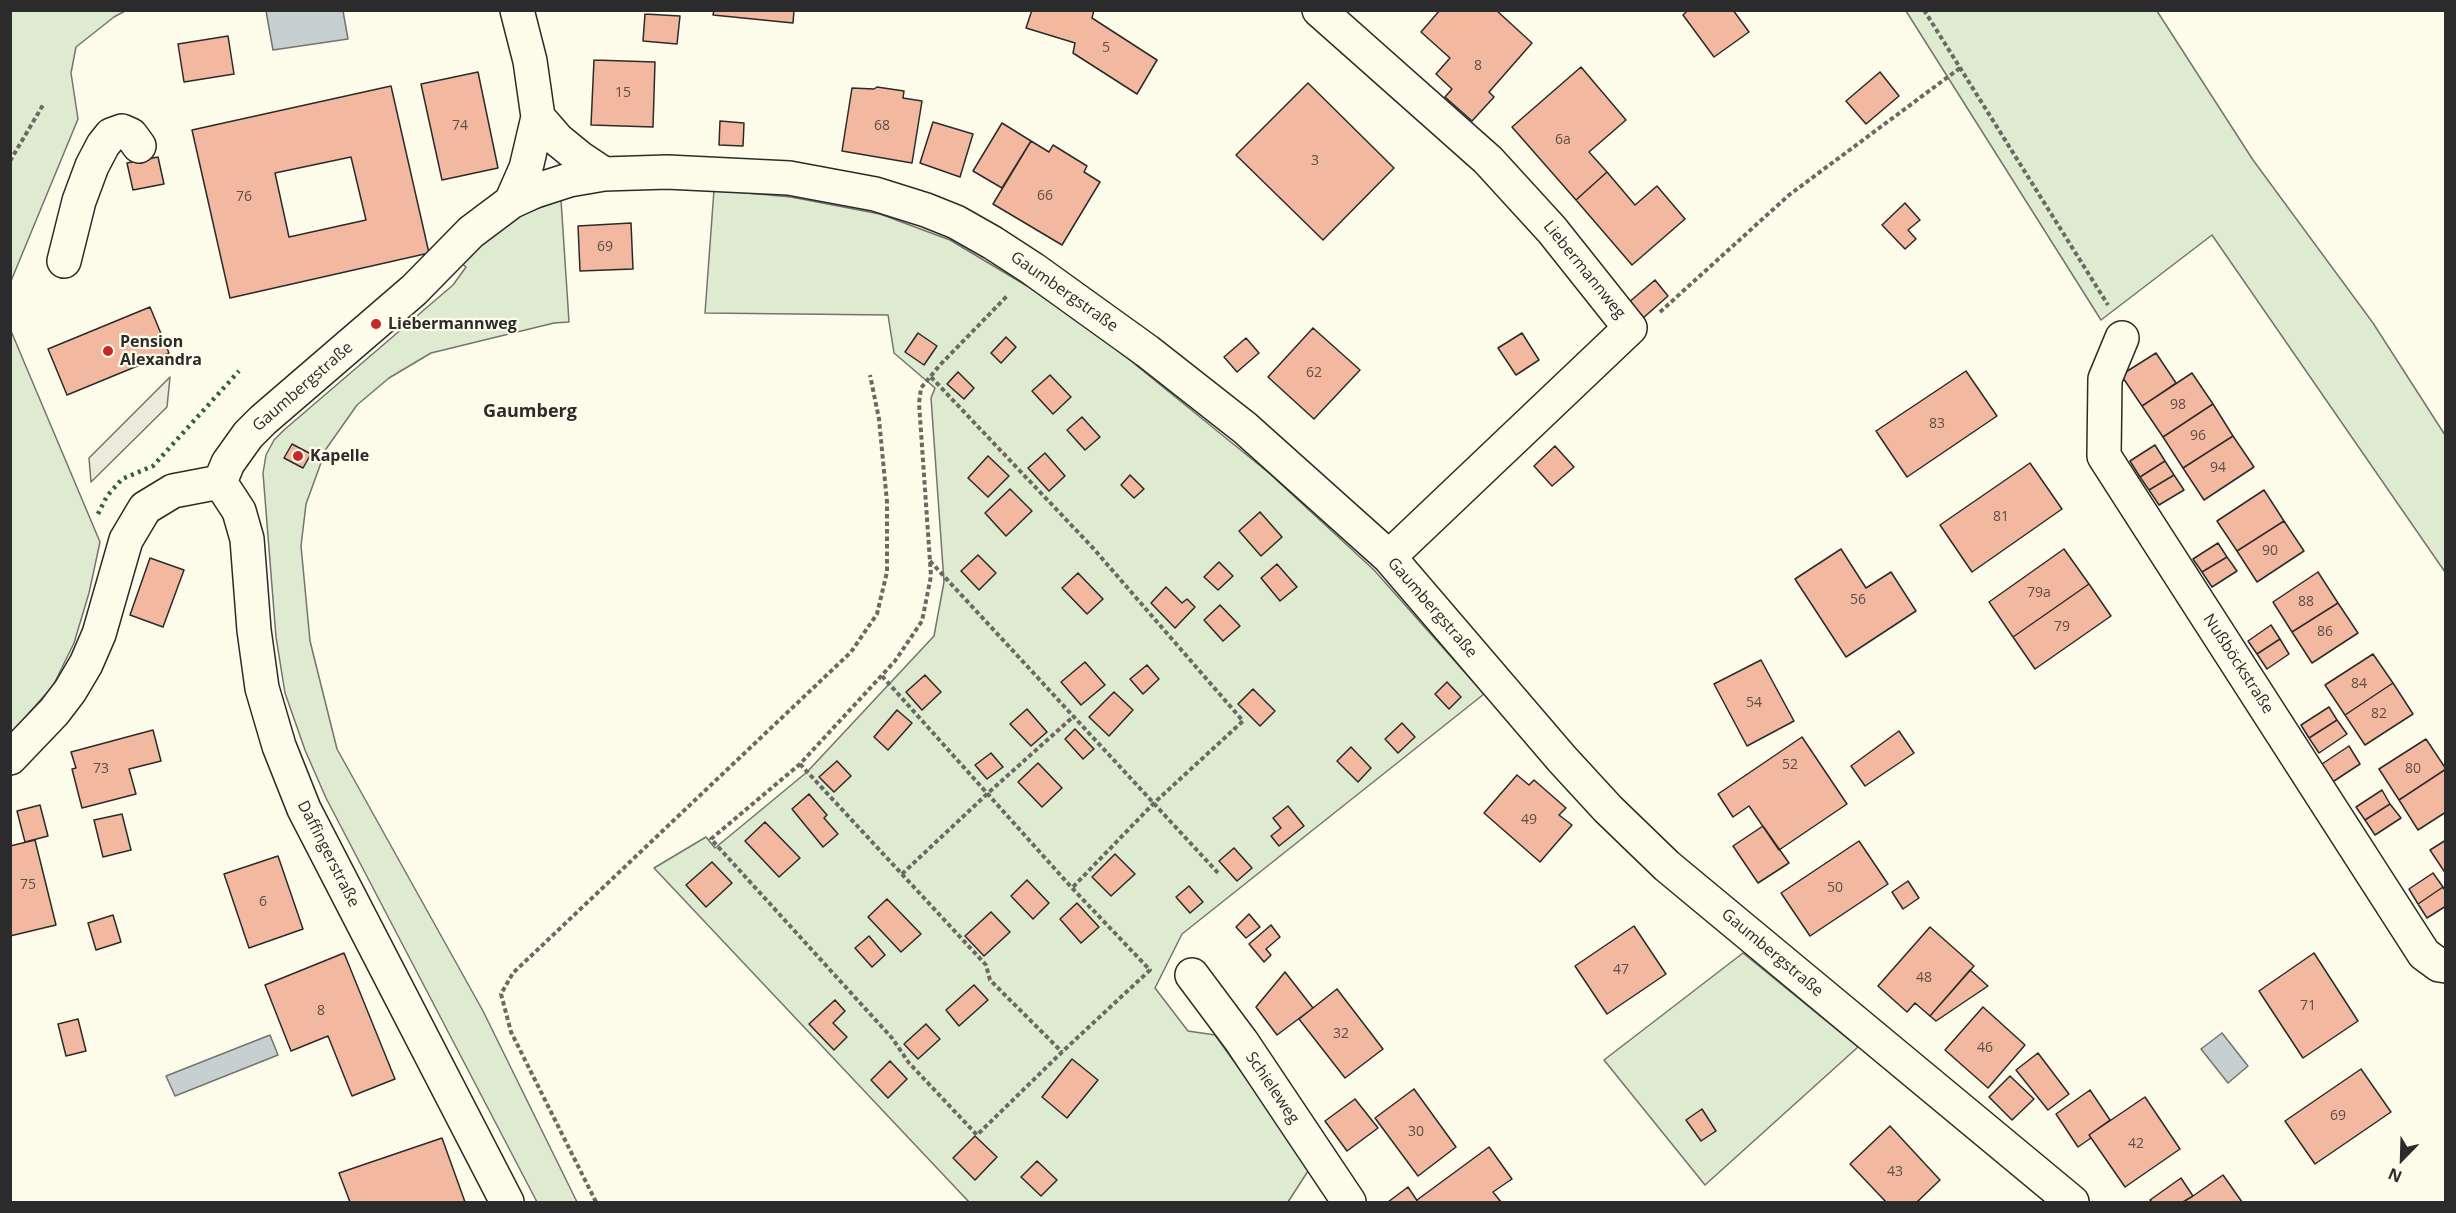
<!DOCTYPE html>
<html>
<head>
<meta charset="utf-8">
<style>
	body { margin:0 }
	#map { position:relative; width:2456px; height:1213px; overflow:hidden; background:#fdfbea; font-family:"Open Sans",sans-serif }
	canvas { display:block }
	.frame { position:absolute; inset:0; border:12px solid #2b2b2b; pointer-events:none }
	.north { position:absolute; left:2372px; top:1129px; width:60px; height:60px; -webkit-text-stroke:4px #fdfbea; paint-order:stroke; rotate:203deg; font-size:16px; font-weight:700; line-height:24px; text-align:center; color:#2b2b2b }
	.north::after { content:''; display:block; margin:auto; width:21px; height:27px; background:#2b2b2b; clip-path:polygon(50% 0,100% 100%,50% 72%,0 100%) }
</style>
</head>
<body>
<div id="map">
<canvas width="2456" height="1213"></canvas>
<div class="frame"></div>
<div class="north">N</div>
</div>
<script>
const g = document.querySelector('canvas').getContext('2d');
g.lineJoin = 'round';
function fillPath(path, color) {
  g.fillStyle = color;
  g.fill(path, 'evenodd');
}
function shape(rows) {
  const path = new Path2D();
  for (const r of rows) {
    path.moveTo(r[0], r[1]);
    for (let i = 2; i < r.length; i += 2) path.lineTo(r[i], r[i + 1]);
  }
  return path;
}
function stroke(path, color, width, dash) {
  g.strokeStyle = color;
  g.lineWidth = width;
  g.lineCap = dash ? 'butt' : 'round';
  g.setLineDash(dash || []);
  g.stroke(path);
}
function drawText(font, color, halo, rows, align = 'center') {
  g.font = font + ' "Open Sans",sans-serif';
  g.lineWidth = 4.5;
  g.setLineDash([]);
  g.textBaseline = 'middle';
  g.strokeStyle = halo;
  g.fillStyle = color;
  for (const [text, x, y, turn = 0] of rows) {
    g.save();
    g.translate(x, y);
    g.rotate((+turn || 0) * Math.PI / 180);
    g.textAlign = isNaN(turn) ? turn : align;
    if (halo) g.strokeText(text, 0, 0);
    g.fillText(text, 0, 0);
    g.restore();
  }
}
const green = shape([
	[11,10,125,11,114,17,76,47,71,73,78,119,11,281,11,10],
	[1906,11,2157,11,2253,160,2373,323,2445,435,2445,572,2212,235,2101,320,1906,11],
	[714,190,791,197,880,214,950,240,1027,286,1110,344,1269,473,1374,570,1484,694,1182,934,1155,988,1188,1031,1215,1035,1310,1168,1288,1202,969,1202,654,868,706,837,715,848,807,772,934,636,944,582,931,398,935,388,894,353,888,315,705,313,714,190],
	[561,200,569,322,554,323,431,353,389,378,357,405,326,449,306,504,301,546,310,641,337,749,483,1011,577,1202,537,1202,326,798,305,750,285,693,276,637,263,473,266,455,274,440,284,430,453,285,466,267,460,262,514,217,561,200],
	[10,317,11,331,100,542,89,593,74,643,53,686,10,734,10,317],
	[1743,953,1858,1047,1705,1185,1604,1060,1743,953]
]);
fillPath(green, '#deebd1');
stroke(green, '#74746e', 1.5);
const parking = shape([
	[170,377,167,407,91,482,89,458,170,377]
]);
fillPath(parking, '#eceadb');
stroke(parking, '#74746e', 1.5);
const water = shape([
	[266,11,343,11,348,39,273,50,266,11],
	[2222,1033,2248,1066,2228,1083,2201,1049,2222,1033],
	[270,1035,278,1055,175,1096,166,1076,270,1035]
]);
fillPath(water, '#c7d0d0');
stroke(water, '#74746e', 1.5);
const building = shape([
	[714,10,794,10,793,23,713,15,714,10],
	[1032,10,1094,10,1092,18,1157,60,1137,94,1073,53,1075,43,1026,28,1032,10],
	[1440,10,1496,10,1532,43,1489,92,1494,97,1472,121,1445,97,1452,89,1436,74,1450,58,1421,32,1440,10],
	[1688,10,1733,10,1749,32,1714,57,1683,15,1688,10],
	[645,14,680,16,677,44,643,41,645,14],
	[228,36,234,74,184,82,178,44,228,36],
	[594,60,655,62,653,127,591,125,594,60],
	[1581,67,1626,120,1589,152,1607,172,1576,200,1512,127,1581,67],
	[478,72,498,168,442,180,421,84,478,72],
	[1880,72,1899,96,1866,124,1846,101,1880,72],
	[1308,83,1394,168,1323,240,1236,155,1308,83],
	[391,86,429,253,230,298,192,130,391,86],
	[351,157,366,220,289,237,275,173,351,157],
	[877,87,904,91,903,98,922,101,912,163,842,151,852,88,874,89,877,87],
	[720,121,744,123,743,146,719,145,720,121],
	[933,122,973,134,960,177,920,163,933,122],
	[1002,123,1031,141,1002,188,973,171,1002,123],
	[1031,141,1049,152,1053,145,1087,166,1084,172,1100,182,1062,245,993,204,1031,141],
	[158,157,164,184,133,190,127,163,158,157],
	[1607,172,1635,205,1657,186,1685,219,1632,265,1576,200,1607,172],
	[1905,203,1920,220,1908,230,1916,239,1905,249,1882,225,1905,203],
	[631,223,633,269,580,271,578,226,631,223],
	[1655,280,1668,296,1642,319,1628,303,1655,280],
	[150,307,169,353,67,395,48,349,150,307],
	[1313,328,1360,370,1314,419,1268,377,1313,328],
	[918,333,937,346,924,365,905,352,918,333],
	[1522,333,1539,360,1516,375,1498,348,1522,333],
	[1006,337,1016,347,1001,363,991,353,1006,337],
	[1246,338,1259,353,1237,372,1224,357,1246,338],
	[2156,353,2176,383,2142,406,2121,375,2156,353],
	[1966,371,1997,416,1907,477,1876,431,1966,371],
	[958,372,974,388,964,399,947,384,958,372],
	[2192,373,2213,404,2163,437,2142,406,2192,373],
	[1050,375,1071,397,1053,414,1032,391,1050,375],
	[2213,404,2233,436,2183,468,2163,437,2213,404],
	[1082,417,1100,437,1085,450,1067,430,1082,417],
	[2233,436,2254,467,2204,500,2183,468,2233,436],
	[292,444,311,454,303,468,284,458,292,444],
	[2155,445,2165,461,2140,477,2130,461,2155,445],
	[1555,446,1574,467,1552,486,1534,466,1555,446],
	[1045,453,1065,476,1049,491,1028,468,1045,453],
	[988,456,1009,476,988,497,968,478,988,456],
	[2165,461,2174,475,2149,490,2140,477,2165,461],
	[2030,463,2062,509,1972,572,1940,525,2030,463],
	[1130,475,1144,489,1134,498,1121,485,1130,475],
	[2174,475,2184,490,2159,505,2149,490,2174,475],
	[1010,489,1032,511,1006,536,985,513,1010,489],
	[2264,490,2284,521,2237,551,2217,521,2264,490],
	[1260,512,1282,537,1261,556,1239,531,1260,512],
	[2284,521,2304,551,2257,582,2237,551,2284,521],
	[2218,543,2227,557,2202,572,2193,559,2218,543],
	[1841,549,1866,588,1891,572,1916,611,1846,657,1795,579,1841,549],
	[2064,549,2089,584,2013,637,1989,602,2064,549],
	[978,555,996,573,979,590,961,571,978,555],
	[2227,557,2237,571,2212,587,2202,572,2227,557],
	[150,558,184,570,163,627,130,615,150,558],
	[1219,562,1233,576,1218,590,1204,577,1219,562],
	[1277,564,1297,587,1280,601,1261,578,1277,564],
	[2318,572,2338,603,2292,632,2273,602,2318,572],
	[1078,573,1103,599,1087,614,1062,588,1078,573],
	[2089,584,2111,616,2035,669,2013,637,2089,584],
	[1166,587,1182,603,1187,599,1195,607,1175,628,1151,603,1166,587],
	[2338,603,2358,633,2312,663,2292,632,2338,603],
	[1220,605,1240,626,1223,641,1204,620,1220,605],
	[2271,625,2280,639,2257,654,2248,641,2271,625],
	[2280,639,2289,654,2267,669,2257,654,2280,639],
	[2373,654,2393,683,2345,715,2325,685,2373,654],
	[1761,660,1794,721,1747,746,1714,684,1761,660],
	[1085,662,1105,685,1081,705,1061,682,1085,662],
	[1147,665,1159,679,1143,694,1130,679,1147,665],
	[925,675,941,692,922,710,906,692,925,675],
	[1447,682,1461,697,1449,709,1435,694,1447,682],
	[2393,683,2413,714,2365,745,2345,715,2393,683],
	[1253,689,1275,711,1260,726,1238,704,1253,689],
	[1114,692,1133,710,1109,736,1089,717,1114,692],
	[2329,707,2337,720,2309,738,2301,725,2329,707],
	[1027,709,1047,732,1031,746,1010,724,1027,709],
	[897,710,912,723,888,750,874,737,897,710],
	[2337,720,2347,734,2319,753,2309,738,2337,720],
	[1402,723,1415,737,1398,753,1385,739,1402,723],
	[1075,729,1094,749,1083,759,1065,739,1075,729],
	[153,730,161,761,129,769,136,794,82,808,72,769,76,768,71,752,153,730],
	[1899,731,1914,753,1865,786,1851,766,1899,731],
	[1802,737,1847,804,1779,850,1749,806,1733,817,1718,794,1802,737],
	[2426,739,2446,769,2399,800,2379,769,2426,739],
	[2349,746,2360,764,2331,783,2319,766,2349,746],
	[1351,747,1371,768,1358,782,1337,761,1351,747],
	[991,753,1003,767,987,779,975,765,991,753],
	[837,761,851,776,834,792,819,777,837,761],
	[1038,763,1062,788,1042,807,1018,782,1038,763],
	[2446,769,2446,812,2418,830,2399,800,2446,769],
	[1517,775,1529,785,1534,780,1566,808,1559,815,1572,825,1540,862,1484,813,1517,775],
	[2382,790,2390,804,2365,820,2356,807,2382,790],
	[809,794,827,815,824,818,838,834,823,847,792,809,809,794],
	[2390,804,2401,818,2375,835,2365,820,2390,804],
	[40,805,48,836,25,842,17,811,40,805],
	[1288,806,1304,826,1279,846,1271,836,1281,828,1273,818,1288,806],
	[122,814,131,850,103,857,94,820,122,814],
	[765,822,800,858,779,877,745,841,765,822],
	[1763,826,1789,863,1758,883,1733,846,1763,826],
	[35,840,56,925,10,936,10,846,35,840],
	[2446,840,2446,874,2430,850,2446,840],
	[1859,841,1888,884,1810,936,1781,893,1859,841],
	[1234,848,1252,868,1237,881,1219,861,1234,848],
	[1115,854,1135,874,1111,896,1092,877,1115,854],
	[278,856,303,929,249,948,224,874,278,856],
	[712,862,732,883,706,907,686,885,712,862],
	[2433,873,2443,887,2418,904,2409,889,2433,873],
	[1027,880,1049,903,1033,919,1011,896,1027,880],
	[1908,881,1919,898,1903,909,1892,892,1908,881],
	[1189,886,1203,902,1190,913,1176,897,1189,886],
	[2443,887,2446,892,2446,906,2427,918,2418,904,2443,887],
	[887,899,921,934,901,952,868,917,887,899],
	[1077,903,1099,927,1081,943,1060,919,1077,903],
	[991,912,1010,932,984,956,965,936,991,912],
	[1249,914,1260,927,1246,938,1236,927,1249,914],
	[113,915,121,942,96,950,88,923,113,915],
	[1271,925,1280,937,1266,949,1271,955,1264,962,1249,944,1271,925],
	[1634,926,1666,974,1607,1014,1575,966,1634,926],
	[1930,927,1974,966,1930,1016,1915,1003,1907,1012,1878,986,1930,927],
	[869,936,885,955,872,967,855,948,869,936],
	[344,953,395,1079,352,1096,328,1036,291,1051,265,985,344,953],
	[2314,953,2358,1021,2303,1058,2259,991,2314,953],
	[1970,970,1988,986,1936,1021,1930,1016,1970,970],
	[1285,972,1313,1008,1277,1035,1256,1007,1285,972],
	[974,985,988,1000,959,1026,946,1010,974,985],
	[1337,989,1383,1049,1345,1078,1299,1019,1337,989],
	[835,1000,845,1011,833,1023,847,1037,834,1050,809,1024,835,1000],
	[1983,1007,2025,1045,1988,1088,1945,1050,1983,1007],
	[78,1019,86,1051,66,1056,58,1024,78,1019],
	[926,1024,940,1039,918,1059,904,1044,926,1024],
	[2038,1053,2069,1094,2048,1110,2016,1070,2038,1053],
	[1072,1059,1098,1080,1067,1118,1042,1097,1072,1059],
	[890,1061,907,1079,888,1098,871,1080,890,1061],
	[2361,1069,2391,1112,2315,1164,2285,1121,2361,1069],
	[2010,1076,2034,1099,2012,1120,1989,1097,2010,1076],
	[1414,1089,1456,1147,1418,1176,1375,1118,1414,1089],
	[2090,1090,2110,1120,2089,1135,2091,1138,2078,1147,2056,1114,2090,1090],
	[2145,1097,2180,1149,2125,1187,2089,1135,2145,1097],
	[1355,1099,1378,1128,1347,1151,1325,1121,1355,1099],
	[1702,1109,1716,1131,1701,1141,1686,1120,1702,1109],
	[1890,1126,1940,1180,1917,1202,1886,1202,1850,1164,1890,1126],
	[975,1136,997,1157,975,1180,953,1158,975,1136],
	[442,1138,465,1202,350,1202,339,1173,442,1138],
	[1489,1147,1512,1179,1493,1192,1501,1202,1418,1202,1417,1200,1489,1147],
	[1037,1161,1057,1180,1041,1196,1021,1177,1037,1161],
	[2223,1175,2242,1202,2183,1202,2193,1196,2223,1175],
	[2181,1178,2193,1196,2183,1202,2152,1202,2150,1200,2181,1178],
	[1408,1187,1418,1202,1388,1202,1408,1187]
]);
fillPath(building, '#f2b8a0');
stroke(building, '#2b2b2b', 1.5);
const minor = shape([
	[1319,10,1488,160,1552,230,1630,328,1389,557],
	[538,117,558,140,580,158,604,174],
	[511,202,526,168,538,117,530,61,517,10],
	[64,261,79,201,92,166,103,145,111,135,122,131,131,135,139,146],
	[2122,338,2105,379,2104,456,2424,954,2439,965,2446,966],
	[220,482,228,463,248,435,263,420,414,290,471,232,511,202,535,191,569,180,604,174,667,172,789,178,875,194,926,210,956,222,993,243,1033,269,1147,351,1245,428,1389,557,1562,759,1608,809,1667,866,2072,1202],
	[220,482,239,511,247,539,254,630,262,688,279,746,304,809,507,1202],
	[10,758,54,712,70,691,86,664,99,634,126,540,145,508,173,491,220,482],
	[1192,975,1242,1042,1349,1202]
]);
stroke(minor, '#2b2b2b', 36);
stroke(shape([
	[1924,10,2108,305],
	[10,161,43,105],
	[1660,312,1789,195,1960,68],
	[931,377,1093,548,1243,721,1154,803,1072,888],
	[930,561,1219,874],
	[882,676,1072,888,1150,970,1062,1052,977,1135,909,1063,892,1038,711,839,800,764,895,661,922,621,931,576,919,403,921,388,939,366,1007,296],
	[800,764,986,965,990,980,1062,1052],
	[902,874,987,794,1074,716],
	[596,1202,511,1032,501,994,513,973,851,652,877,614,887,572,887,502,879,419,870,375]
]), '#6a6964', 4, [4.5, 3]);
stroke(minor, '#fdfbea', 33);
stroke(shape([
	[98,514,107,496,122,479,153,466,239,371]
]), '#34623c', 4.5, [3, 4.5]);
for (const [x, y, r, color] of [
	[376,324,6,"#c62828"],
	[108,351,6,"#c62828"],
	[298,456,6,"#c62828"]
]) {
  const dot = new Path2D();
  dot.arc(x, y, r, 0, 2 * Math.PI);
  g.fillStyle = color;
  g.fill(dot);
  stroke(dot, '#fdfbea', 2);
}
drawText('14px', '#5d4e48', null, [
	["5",1106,48],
	["8",1478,66],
	["15",623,93],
	["74",460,126],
	["68",882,126],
	["6a",1563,140],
	["3",1315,161],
	["66",1045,196],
	["76",244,197],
	["69",605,247],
	["62",1314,373],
	["98",2178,405],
	["83",1937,424],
	["96",2198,436],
	["94",2218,468],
	["81",2001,517],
	["90",2270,551],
	["79a",2039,593],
	["56",1858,600],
	["88",2306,602],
	["79",2062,627],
	["86",2325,632],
	["84",2359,684],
	["54",1754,703],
	["82",2379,714],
	["52",1790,765],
	["73",101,769],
	["80",2413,769],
	["49",1529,820],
	["75",28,885],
	["50",1835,888],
	["6",263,902],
	["47",1621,970],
	["48",1924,978],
	["71",2308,1006],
	["8",321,1011],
	["32",1341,1034],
	["46",1985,1048],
	["69",2338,1116],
	["30",1416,1132],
	["42",2136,1144],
	["43",1895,1172]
]);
drawText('16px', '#2b2b2b', '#fdfbea', [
	["Liebermannweg",1584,270,51],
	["Gaumbergstraße",1064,292,35],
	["Gaumbergstraße",303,387,-41],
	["Gaumbergstraße",1432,608,49],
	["Nußböckstraße",2238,664,57],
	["Daffingerstraße",328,854,63],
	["Gaumbergstraße",1772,953,40],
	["Schieleweg",1272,1088,56]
]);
drawText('bold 16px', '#2b2b2b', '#fdfbea', [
	["Liebermannweg",388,324],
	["Pension",120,342],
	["Alexandra",120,360],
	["Kapelle",310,456]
], 'left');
drawText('bold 18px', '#2b2b2b', '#fdfbea', [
	["Gaumberg",530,412]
]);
</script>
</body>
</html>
